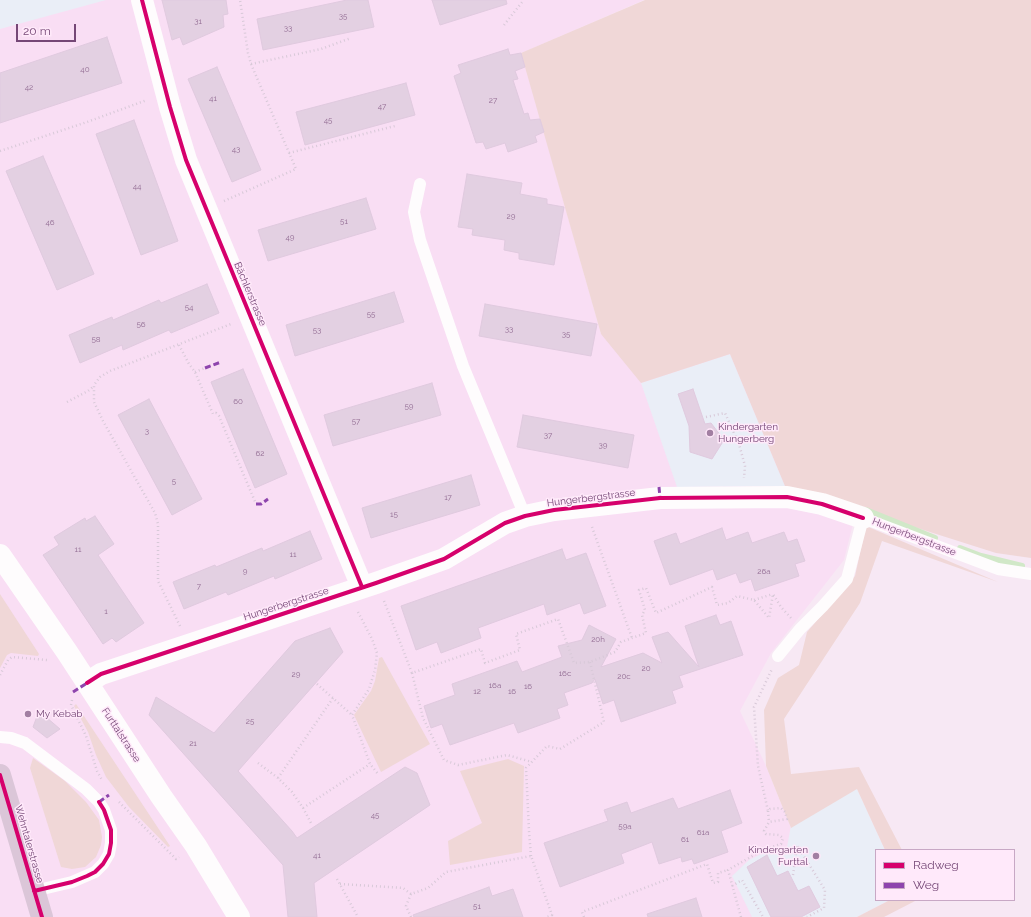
<!DOCTYPE html>
<html>
<head>
<meta charset="utf-8">
<style>
	body { margin:0 }
	#map { position:relative; width:1031px; height:917px; overflow:hidden; background:#f7e8f4; font-family:Raleway,sans-serif }
	canvas { display:block }
	.legend { position:absolute; left:875px; top:849px; width:140px; height:52px; box-sizing:border-box; background:#ffe9fa; border:1px solid #c8a8c5; margin:0; padding:5px 7px; list-style:none; font-size:12px; color:#754776 }
	.legend li { display:flex; align-items:center; gap:8px; height:20px }
	.legend b { width:20px; border:1px solid #c8a8c5 }
	.scale { position:absolute; left:16px; top:24px; width:60px; height:18px; box-sizing:border-box; border:2px solid #754776; border-top:0; padding-left:5px; font-size:12px; line-height:14px; white-space:nowrap; color:#754776; -webkit-text-stroke:3px #ffe9fa; paint-order:stroke }
</style>
</head>
<body>
<div id="map">
<canvas width="1031" height="917"></canvas>
<ul class="legend">
<li><b style="height:5px;background:#d6006c"></b>Radweg</li>
<li><b style="height:5px;background:#8e44ad"></b>Weg</li>
</ul>
<div class="scale">20 m</div>
</div>
<script>
const g = document.querySelector('canvas').getContext('2d');
g.lineJoin = 'round';
function fillPath(path, color) {
  g.fillStyle = color;
  g.fill(path, 'evenodd');
}
function shape(rows) {
  const path = new Path2D();
  for (const r of rows) {
    path.moveTo(r[0], r[1]);
    for (let i = 2; i < r.length; i += 2) path.lineTo(r[i], r[i + 1]);
  }
  return path;
}
function stroke(path, color, width, dash) {
  g.strokeStyle = color;
  g.lineWidth = width;
  g.lineCap = dash ? 'butt' : 'round';
  g.setLineDash(dash || []);
  g.stroke(path);
}
function drawText(font, color, halo, rows, align = 'center') {
  g.font = font + ' Raleway,sans-serif';
  g.lineWidth = 3;
  g.setLineDash([]);
  g.textBaseline = 'middle';
  g.strokeStyle = halo;
  g.fillStyle = color;
  for (const [text, x, y, turn = 0] of rows) {
    g.save();
    g.translate(x, y);
    g.rotate((+turn || 0) * Math.PI / 180);
    g.textAlign = isNaN(turn) ? turn : align;
    if (halo) g.strokeText(text, 0, 0);
    g.fillText(text, 0, 0);
    g.restore();
  }
}
fillPath(shape([
	[0,0,644,0,522,53,601,334,730,354,854,520,844,560,771,653,740,711,766,766,791,828,885,850,876,850,876,900,890,900,857,917,0,917]
]), '#f9def4');
fillPath(shape([
	[0,0,106,0,0,29],
	[730,354,785,486,677,487,641,383],
	[857,789,885,850,876,850,876,900,890,900,857,917,752,917,732,876,749,860,765,852,787,847,797,793]
]), '#eaeef7');
fillPath(shape([
	[645,0,1031,0,1031,558,996,553,785,486,730,354,641,383,601,334,521,53],
	[866,526,998,582,882,541,860,603,784,719,791,774,859,767,902,850,885,850,857,789,791,828,766,766,764,710,778,678,799,665,807,632,855,576],
	[0,594,39,654,38,656,11,653,7,655,0,668],
	[382,657,430,744,381,772,354,715,371,691,375,681,379,658],
	[76,704,170,846,168,847,129,807,106,777,96,755,88,732,74,706],
	[33,758,65,781,86,802,99,820,102,837,101,845,96,857,85,867,72,869,61,867,30,768],
	[508,759,524,766,522,852,450,865,448,841,482,823,460,771],
	[890,900,917,900,884,917,857,917]
]), '#f0d7d7');
stroke(shape([
	[866,510,935,538],
	[960,548,981,556,1022,566]
]), '#d1e8c8', 6);
const building = shape([
	[162,0,226,0,228,14,223,15,224,27,183,45,180,37,172,40,162,0],
	[347,0,368,0,374,27,263,50,257,19,347,0],
	[432,0,506,0,507,4,440,25,432,0],
	[107,37,122,83,0,123,0,73,107,37],
	[508,49,510,55,521,53,525,67,515,71,518,79,513,80,524,114,528,113,530,120,540,119,544,132,535,136,537,142,508,152,505,143,486,149,483,142,476,143,454,76,461,73,458,65,508,49],
	[217,67,261,170,232,182,188,79,217,67],
	[406,83,415,115,305,145,296,112,406,83],
	[134,120,178,241,141,255,96,134,134,120],
	[43,156,94,274,57,290,6,171,43,156],
	[467,174,522,183,520,194,547,199,547,204,564,207,554,265,519,259,519,253,504,250,505,240,472,235,473,229,458,227,467,174],
	[366,198,376,229,268,261,258,230,366,198],
	[207,284,219,313,171,333,169,330,123,350,122,345,80,363,69,335,112,317,113,320,159,300,161,303,207,284],
	[394,292,404,322,295,356,286,325,394,292],
	[485,304,597,324,591,356,479,336,485,304],
	[243,369,287,474,255,488,211,382,243,369],
	[432,383,441,415,333,446,324,415,432,383],
	[693,389,705,424,711,423,724,440,712,459,690,452,689,426,678,394,693,389],
	[149,399,202,499,172,515,118,415,149,399],
	[523,415,634,435,628,468,517,447,523,415],
	[471,475,480,505,371,538,362,508,471,475],
	[95,516,114,544,98,555,144,623,116,642,112,638,103,644,43,555,59,545,54,537,85,518,86,521,95,516],
	[722,528,726,540,748,532,752,543,784,532,788,542,797,539,805,561,795,564,799,576,755,591,751,579,740,583,736,573,717,580,713,569,670,585,654,541,676,533,680,544,722,528],
	[310,531,322,559,275,579,274,576,228,595,226,592,184,609,173,582,215,565,216,567,262,548,263,551,310,531],
	[562,549,566,560,586,553,606,606,584,614,580,603,547,615,544,604,478,628,481,638,441,653,437,642,416,650,401,606,562,549],
	[716,615,720,625,731,621,743,655,679,676,683,687,672,691,676,703,621,722,614,700,603,704,595,679,592,683,564,693,568,705,557,709,560,718,518,733,514,723,450,745,442,724,431,728,424,706,455,695,452,684,517,661,522,672,562,657,558,646,582,640,589,625,616,639,601,667,643,653,662,663,652,637,668,632,699,667,685,626,716,615],
	[330,628,343,652,238,771,292,831,297,838,405,767,417,773,430,805,314,883,317,917,288,917,283,865,149,715,156,697,214,733,295,641,330,628],
	[39,711,60,729,47,738,33,727,39,711],
	[730,790,742,823,721,831,728,852,694,864,692,859,682,862,681,857,659,864,652,842,621,854,624,863,560,887,544,843,608,821,604,810,627,802,631,813,673,798,678,809,730,790],
	[767,855,777,876,788,871,798,891,809,886,820,907,801,917,771,917,747,867,767,855],
	[489,887,492,896,513,889,523,917,414,917,413,915,489,887],
	[696,898,702,917,648,917,647,914,696,898]
]);
fillPath(building, '#e3d0e2');
stroke(building, '#e0cadf', 1);
stroke(shape([
	[504,25,523,1,522,0],
	[251,64,321,49,351,38],
	[0,151,87,122,147,100],
	[289,153,395,126],
	[224,201,296,169,251,64,248,53,240,0],
	[179,345,189,364,195,372,213,414,216,413,219,416,256,504],
	[195,372,205,368],
	[67,402,88,391,94,386],
	[706,417,725,413,739,444,745,466,744,478],
	[592,527,632,638],
	[754,600,773,594],
	[384,601,412,673,481,649,485,663,520,650,516,634,558,619,574,663,590,662,615,652,621,642,646,633,642,615,645,610,639,590,646,588,656,613,712,587,717,605,728,603,737,596,754,600,769,618,773,594,781,607,791,618],
	[358,612,372,639,377,653,375,670,369,689,352,715,370,764,378,774],
	[180,626,158,581,158,524,155,513,103,421,94,402,94,385,100,377,110,371,231,324],
	[412,673,423,718,444,760,458,765,507,755,532,762],
	[0,675,8,660,12,657,47,660],
	[317,684,352,715],
	[72,700,71,705,86,736,97,771,102,780],
	[258,763,278,778,292,792,303,808,311,823],
	[278,778,333,698],
	[119,802,176,859,179,857],
	[303,808,370,764],
	[768,811,769,822],
	[531,856,529,831,526,768,547,746,560,749,604,722,590,662],
	[793,875,797,845,825,890,824,908,807,917],
	[337,879,358,917],
	[340,884,403,888,411,894],
	[732,886,742,880,763,917],
	[411,917,406,906,411,894,428,888,446,872,531,856,552,915,547,917],
	[584,917,582,912,707,864,713,883,718,882,718,873,728,870],
	[741,917,728,870,763,850,781,844,783,838,779,835,766,834,764,831,769,822,787,819,785,812,781,808,770,809,768,811,758,766,754,707,772,669]
]), '#d8c9d8', 2.5, [1, 3]);
stroke(shape([
	[420,184,414,212,420,240,463,366,525,516],
	[778,656,800,629,823,606,847,579,863,518,998,569,1031,574],
	[0,737,11,738,25,743,86,789,99,802,104,810,111,830,111,843,109,854,103,864,95,872,72,882,34,891]
]), '#fefcfd', 12);
stroke(shape([
	[142,0,170,107,186,160,362,587],
	[87,683,101,674,376,583,444,559,505,523,525,516,554,510,660,498,787,497,822,504,863,518]
]), '#fefcfd', 22);
stroke(shape([
	[0,555,67,652,161,796,196,846,239,917]
]), '#fefcfd', 22);
stroke(shape([
	[0,775,42,917]
]), '#dbc6d8', 22);
stroke(shape([
	[205,368,221,362],
	[659,487,660,498],
	[256,504,261,504,268,499],
	[73,692,87,683],
	[99,802,109,795]
]), '#8e44ad', 3, [6, 3]);
stroke(shape([
	[142,0,170,107,186,160,362,587],
	[87,683,101,674,376,583,444,559,505,523,525,516,554,510,660,498,787,497,822,504,863,518],
	[0,775,42,917],
	[34,891,72,882,87,876,95,872,103,864,109,854,111,843,111,830,104,810,99,802]
]), '#d6006c', 4);
for (const [x, y, r, color] of [
	[710,433,4,"#a27fa2"],
	[28,714,4,"#a27fa2"],
	[816,856,4,"#a27fa2"]
]) {
  const dot = new Path2D();
  dot.arc(x, y, r, 0, 2 * Math.PI);
  g.fillStyle = color;
  g.fill(dot);
  stroke(dot, '#ffe9fa', 1.5);
}
drawText('8px', '#926c93', null, [
	["35",343,17],
	["31",198,22],
	["33",288,29],
	["40",85,70],
	["42",29,88],
	["41",213,99],
	["27",493,101],
	["47",382,107],
	["45",328,121],
	["43",236,150],
	["44",137,187],
	["29",511,217],
	["51",344,222],
	["46",50,223],
	["49",290,238],
	["54",189,308],
	["55",371,315],
	["56",141,325],
	["33",509,330],
	["53",317,331],
	["35",566,335],
	["58",96,340],
	["60",238,402],
	["59",409,407],
	["57",356,422],
	["3",147,432],
	["37",548,436],
	["39",603,446],
	["62",260,454],
	["5",174,482],
	["17",448,498],
	["15",394,515],
	["11",78,550],
	["11",293,555],
	["9",245,572],
	["26a",764,572],
	["7",199,587],
	["1",106,612],
	["20h",598,640],
	["20",646,669],
	["16c",565,674],
	["29",296,675],
	["20c",624,677],
	["16a",495,686],
	["16",528,687],
	["12",477,692],
	["16",512,692],
	["25",250,722],
	["21",193,744],
	["45",375,816],
	["59a",625,827],
	["61a",703,833],
	["61",685,840],
	["41",317,856],
	["51",477,907]
]);
drawText('10px', '#754776', '#ffe9fa', [
	["Bächlerstrasse",250,294,67],
	["Hungerbergstrasse",591,498,-7],
	["Hungerbergstrasse",914,537,21],
	["Hungerbergstrasse",286,604,-18],
	["Furttalstrasse",121,735,57],
	["Wehntalerstrasse",29,844,74]
]);
drawText('10px', '#754776', '#ffe9fa', [
	["Kindergarten",718,427],
	["Hungerberg",718,439],
	["My Kebab",36,714],
	["Kindergarten",808,850,"right"],
	["Furttal",808,862,"right"]
], 'left');
</script>
</body>
</html>
